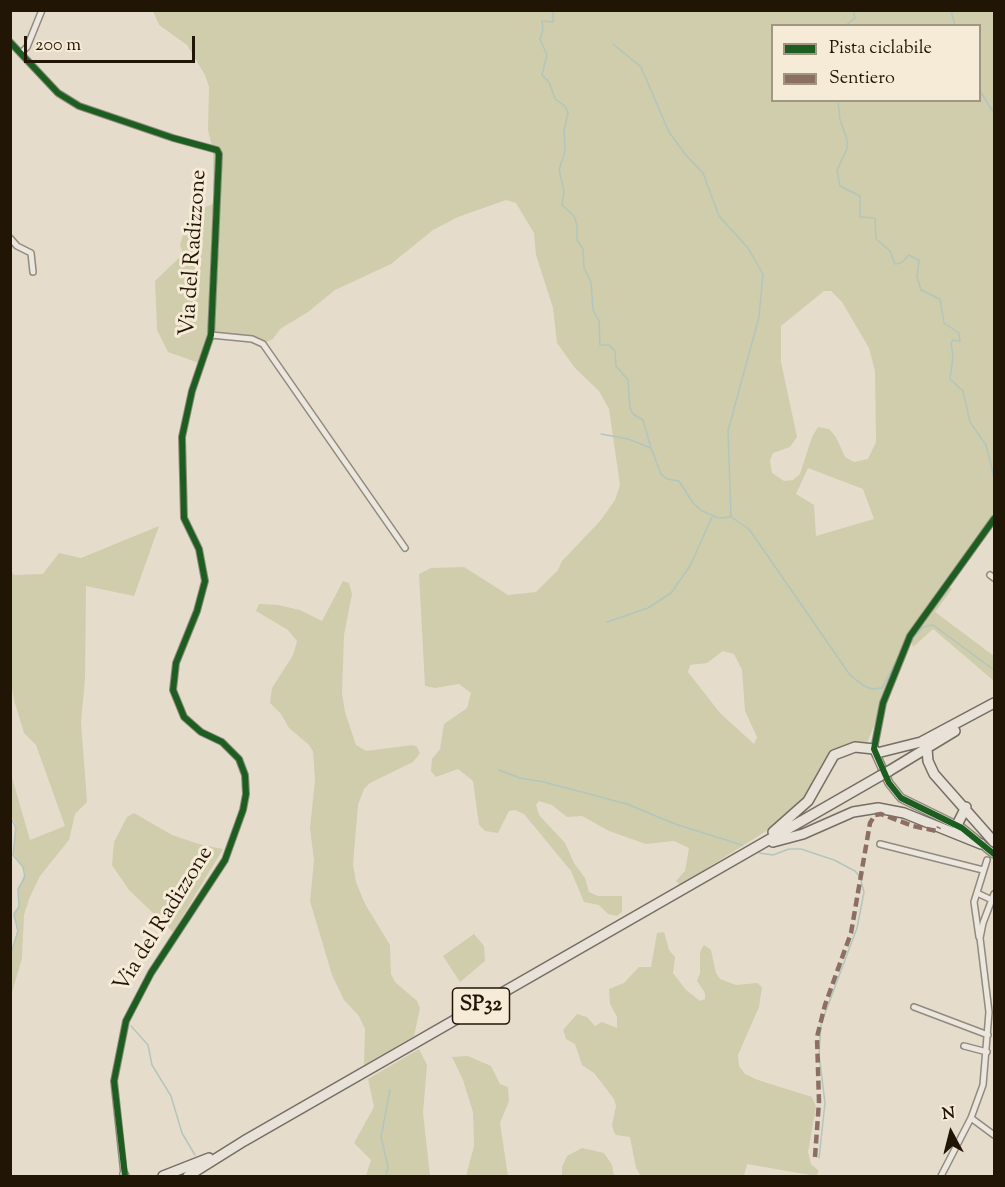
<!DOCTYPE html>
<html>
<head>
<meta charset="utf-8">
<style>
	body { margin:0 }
	#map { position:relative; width:1005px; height:1187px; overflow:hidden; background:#e6dccc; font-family:"Sorts Mill Goudy",serif }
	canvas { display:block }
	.frame { position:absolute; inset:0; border:12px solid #211506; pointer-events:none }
	.legend { position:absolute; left:771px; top:24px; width:210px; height:78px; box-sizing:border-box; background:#f6ebd7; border:2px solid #a19583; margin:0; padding:8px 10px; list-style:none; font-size:18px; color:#211506 }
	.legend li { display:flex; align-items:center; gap:12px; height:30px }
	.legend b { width:30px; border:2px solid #a19583 }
	.north { position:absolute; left:921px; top:1103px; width:60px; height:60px; -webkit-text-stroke:4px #f6ebd7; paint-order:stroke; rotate:353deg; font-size:16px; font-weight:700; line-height:24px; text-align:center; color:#211506 }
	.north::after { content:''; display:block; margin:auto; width:21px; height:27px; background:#211506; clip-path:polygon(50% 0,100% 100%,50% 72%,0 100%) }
	.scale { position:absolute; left:24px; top:36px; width:171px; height:27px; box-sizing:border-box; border:3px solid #211506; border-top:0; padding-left:8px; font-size:18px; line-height:21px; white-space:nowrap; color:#211506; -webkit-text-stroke:4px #f6ebd7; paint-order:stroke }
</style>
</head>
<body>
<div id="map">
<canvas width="1005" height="1187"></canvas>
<div class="frame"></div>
<ul class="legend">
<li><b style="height:8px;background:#1b5e20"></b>Pista ciclabile</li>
<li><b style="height:8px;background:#8d6e63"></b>Sentiero</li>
</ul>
<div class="north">N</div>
<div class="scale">200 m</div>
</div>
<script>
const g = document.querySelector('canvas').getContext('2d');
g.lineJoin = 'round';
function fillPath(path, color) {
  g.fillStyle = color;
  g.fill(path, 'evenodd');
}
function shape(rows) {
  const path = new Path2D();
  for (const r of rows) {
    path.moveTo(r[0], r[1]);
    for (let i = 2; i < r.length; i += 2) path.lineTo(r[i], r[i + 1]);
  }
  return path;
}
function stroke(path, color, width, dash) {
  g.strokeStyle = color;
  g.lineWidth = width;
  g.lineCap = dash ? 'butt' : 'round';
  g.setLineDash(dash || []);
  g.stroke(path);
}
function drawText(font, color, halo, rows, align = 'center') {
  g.font = font + ' "Sorts Mill Goudy",serif';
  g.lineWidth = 6;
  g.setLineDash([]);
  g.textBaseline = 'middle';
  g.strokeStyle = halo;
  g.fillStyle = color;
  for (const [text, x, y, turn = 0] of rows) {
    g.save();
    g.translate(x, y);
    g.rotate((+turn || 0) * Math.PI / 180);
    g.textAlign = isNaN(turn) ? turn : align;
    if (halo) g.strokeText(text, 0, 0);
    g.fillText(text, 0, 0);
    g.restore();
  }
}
fillPath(shape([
	[153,11,994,11,994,514,961,562,947,586,952,589,935,612,994,656,994,681,933,629,913,647,910,637,867,743,842,747,810,796,771,828,680,885,676,881,685,871,689,848,674,841,646,844,609,831,582,816,567,817,552,805,539,801,536,805,539,815,565,843,574,863,585,878,589,892,598,896,622,896,622,912,617,916,608,914,599,905,584,902,571,871,524,814,515,810,509,811,498,833,485,831,479,825,473,781,458,769,436,777,431,771,432,759,440,749,444,724,467,708,471,693,459,684,435,688,425,686,419,574,431,568,464,567,508,595,536,592,558,570,562,561,600,521,615,500,620,485,609,409,599,391,575,368,557,343,553,308,536,255,534,233,516,203,506,200,458,217,433,230,391,264,335,290,308,312,280,329,273,339,264,343,254,337,210,332,199,363,168,352,157,330,155,281,183,254,180,245,190,213,213,204,213,151,208,130,209,87,205,75,187,45,159,25],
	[772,26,980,26,980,100,772,100],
	[824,291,831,291,842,302,869,348,875,371,876,442,868,459,854,462,845,457,836,437,829,429,818,427,812,437,800,474,793,480,784,481,772,473,770,461,773,453,790,447,797,437,781,362,781,326],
	[808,468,863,489,874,519,816,536,814,505,796,494],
	[723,651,734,654,742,670,745,711,757,737,754,744,720,713,688,672,690,665,707,663],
	[159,526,134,596,86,586,85,679,81,722,87,802,75,814,69,840,40,876,29,899,24,915,22,958,11,996,11,955,17,931,13,913,19,905,18,890,25,872,14,854,15,823,11,815,11,774,30,840,65,826,36,745,24,733,14,700,10,676,11,571,14,575,43,574,59,553,81,558],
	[343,581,349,583,352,594,344,635,342,693,345,712,356,745,366,751,413,745,417,747,420,753,413,762,370,783,364,789,358,805,353,864,356,882,365,904,390,945,391,974,395,982,417,1001,420,1008,414,1036,364,1065,365,1029,359,1016,344,1000,332,975,310,901,314,860,310,828,315,780,313,751,308,744,289,728,281,714,270,703,272,688,293,655,297,641,288,630,256,611,259,604,278,605,300,610,322,621],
	[134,813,172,835,202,845,223,849,173,932,129,890,112,865,114,842,127,817],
	[664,932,669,950,675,957,673,973,686,990,700,1001,705,999,705,993,697,981,700,973,700,952,704,945,711,950,716,973,720,979,736,985,757,983,762,987,759,1007,738,1055,739,1066,745,1074,758,1080,812,1097,816,1107,808,1152,811,1164,819,1171,816,1176,747,1164,744,1176,641,1176,636,1168,630,1137,616,1135,614,1132,612,1125,616,1106,614,1099,594,1073,582,1065,575,1044,566,1039,563,1030,577,1014,587,1017,595,1026,602,1022,617,1028,617,1017,610,1004,609,989,624,983,639,967,651,967,657,933],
	[474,934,484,946,485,961,460,982,443,956],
	[419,1049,427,1065,423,1113,430,1176,366,1176,371,1160,354,1143,374,1107,368,1079],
	[468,1056,491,1066,500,1084,508,1087,509,1101,500,1123,508,1176,466,1176,474,1146,473,1112,463,1080,452,1057],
	[582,1148,604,1153,612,1165,614,1176,562,1176,562,1167,567,1156]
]), '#cfcdac');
stroke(shape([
	[553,10,553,22,542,21,543,30,540,39,547,55,542,75,549,82,555,99,565,106,568,113,564,131,565,151,559,170,564,191,562,205,574,216,577,225,577,240,583,249,584,268,591,282,593,310,599,321,600,345,609,345,615,351,616,366,628,380,630,408,633,414,643,420,651,448,628,439,601,434],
	[951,10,955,26],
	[845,26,855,18,853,10],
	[613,44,641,67,669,132,685,154,703,173,719,216,748,248,763,274,759,317,728,431,731,517],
	[980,91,994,113],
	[838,100,840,120,847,139,847,149,837,170,840,186,860,196,860,217,875,218,876,239,890,251,895,264,901,263,909,255,919,260,917,277,921,290,940,299,944,323,959,333,960,341,953,340,951,343,953,357,950,379,963,391,970,422,986,445,994,477],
	[651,448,661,474,667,479,679,481,693,503,702,511,719,518,731,517,749,529,850,675,864,686,872,689,882,688,904,646],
	[607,622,648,608,671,593,690,566,712,517],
	[910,641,923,627,933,625,994,670],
	[499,770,520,778,544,782,627,804,675,824,742,845],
	[10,816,16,828,13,855,23,867,25,877,18,889,19,907,14,915,18,931,10,956],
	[759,853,773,855,789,849,801,849,834,860,855,871,860,877,864,892,857,928,821,1024,819,1054,825,1103,819,1158],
	[131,1026,148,1045,152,1065,171,1096,182,1133,195,1155],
	[386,1176,388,1167,381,1137,390,1090]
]), '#b2c6bd', 1.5);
const minor = shape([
	[10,42,58,93,79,106,173,138,217,150,219,154,211,335,192,391,182,437,184,518,199,549,205,581,197,611,176,663,173,690,184,717,201,732,222,742,239,759,245,775,246,794,243,810,225,860,151,973,126,1021,114,1081,124,1174],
	[21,53,27,47,42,10],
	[10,238,17,246,31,253,33,272],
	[211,335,252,339,263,344,405,548],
	[990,575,994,578],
	[874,749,883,703,910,636,994,519],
	[880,844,983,870],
	[977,893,992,900],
	[979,937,974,902,987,860],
	[914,1007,988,1035],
	[964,1046,987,1052],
	[971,1118,994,1135],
	[941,1176,971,1118,983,1085,989,1012,980,938,983,923,994,894]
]);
const tertiary = shape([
	[874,750,889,783,901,798,962,828,994,854],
	[124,1174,125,1176]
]);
const primary = shape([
	[927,749,928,761,934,774,994,842],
	[877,753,921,742,994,703],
	[889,771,955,731],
	[957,825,966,807],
	[773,832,808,801,834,755,855,747,874,749],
	[773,842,803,834,853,812,878,808,904,813,981,844],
	[163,1176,209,1158],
	[188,1176,244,1141,880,776]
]);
stroke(minor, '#918a7e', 8);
stroke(tertiary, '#918a7e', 10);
stroke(primary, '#756e64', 12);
stroke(minor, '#ebe6de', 5);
stroke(tertiary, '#ebe6de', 7);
stroke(primary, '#e8e2d8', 9);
const primaryBridge = shape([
	[880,776,889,771]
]);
stroke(primaryBridge, '#756e64', 12, []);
stroke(primaryBridge, '#e8e2d8', 9);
stroke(shape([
	[815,1157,819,1102,817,1037,825,1005,851,933,870,823,875,815,881,814,913,826,937,831,939,827]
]), '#8d6e63', 4.5, [9, 4.5]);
stroke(shape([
	[10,42,58,93,79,106,173,138,217,150,219,154,211,335,192,391,182,437,184,518,199,549,205,581,197,611,176,663,173,690,184,717,201,732,222,742,239,759,245,775,246,794,243,810,225,860,151,973,126,1021,114,1081,125,1176],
	[994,519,910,636,883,703,874,749,889,783,901,798,962,828,994,854]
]), '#1b5e20', 6);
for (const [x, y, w] of [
	[481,1006,57]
]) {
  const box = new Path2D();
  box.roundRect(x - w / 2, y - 18, w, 36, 4.5);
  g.fillStyle = '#f6ebd7';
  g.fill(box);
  stroke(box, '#211506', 1.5);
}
drawText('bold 21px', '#211506', null, [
	["SP32",481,1006]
]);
drawText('22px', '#211506', '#f6ebd7', [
	["Via del Radizzone",195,253,-86],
	["Via del Radizzone",165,920,-58]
]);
</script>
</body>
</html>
